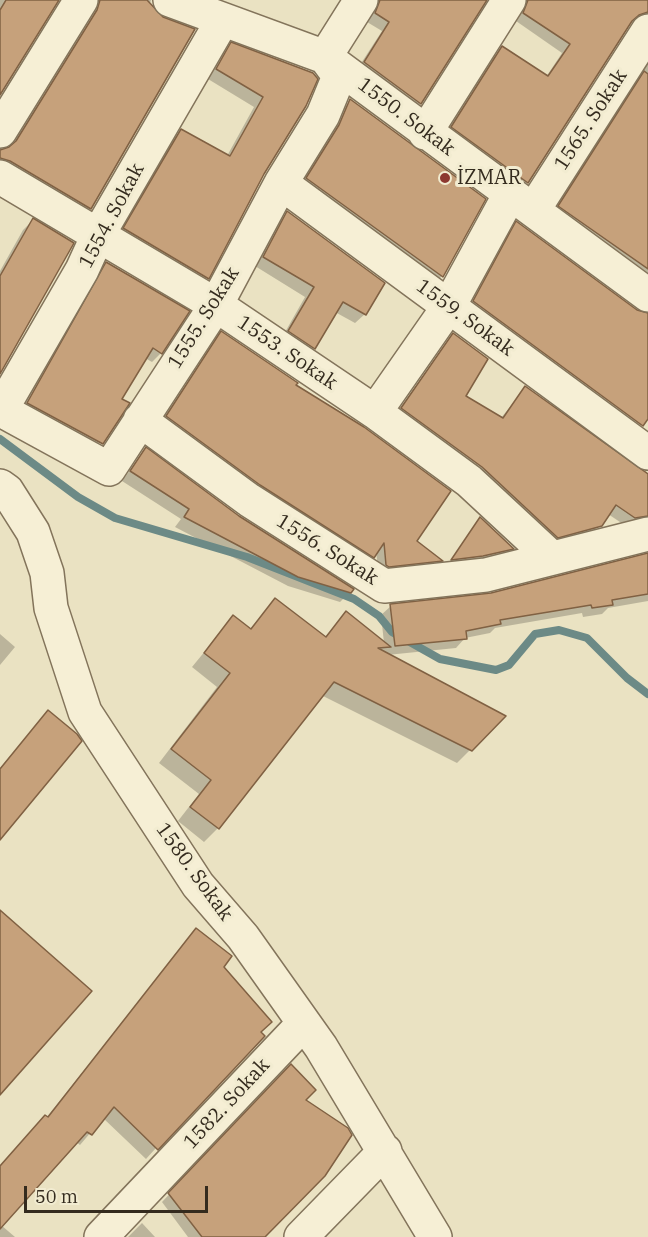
<!DOCTYPE html>
<html>
<head>
<meta charset="utf-8">
<style>
	body { margin:0 }
	#map { position:relative; width:648px; height:1237px; overflow:hidden; background:#eae2c2; font-family:"IBM Plex Serif",serif }
	canvas { display:block }
	.scale { position:absolute; left:24px; top:1186px; width:184px; height:27px; box-sizing:border-box; border:3px solid #342b1e; border-top:0; padding-left:8px; font-size:18px; line-height:21px; white-space:nowrap; color:#342b1e; -webkit-text-stroke:4px #f2ecd1; paint-order:stroke }
</style>
</head>
<body>
<div id="map">
<canvas width="648" height="1237"></canvas>
<div class="scale">50 m</div>
</div>
<script>
const g = document.querySelector('canvas').getContext('2d');
g.lineJoin = 'round';
function fillPath(path, color) {
  g.fillStyle = color;
  g.fill(path, 'evenodd');
}
function shape(rows) {
  const path = new Path2D();
  for (const r of rows) {
    path.moveTo(r[0], r[1]);
    for (let i = 2; i < r.length; i += 2) path.lineTo(r[i], r[i + 1]);
  }
  return path;
}
function stroke(path, color, width, dash) {
  g.strokeStyle = color;
  g.lineWidth = width;
  g.lineCap = dash ? 'butt' : 'round';
  g.setLineDash(dash || []);
  g.stroke(path);
}
function drawText(font, color, halo, rows, align = 'center') {
  g.font = font + ' "IBM Plex Serif",serif';
  g.lineWidth = 6;
  g.setLineDash([]);
  g.textBaseline = 'middle';
  g.strokeStyle = halo;
  g.fillStyle = color;
  for (const [text, x, y, turn = 0] of rows) {
    g.save();
    g.translate(x, y);
    g.rotate((+turn || 0) * Math.PI / 180);
    g.textAlign = isNaN(turn) ? turn : align;
    if (halo) g.strokeText(text, 0, 0);
    g.fillText(text, 0, 0);
    g.restore();
  }
}
fillPath(shape([
	[0,0,57,0,0,95],
	[89,0,151,0,90,208,81,217,0,161,89,19,92,9],
	[369,0,485,0,420,103,411,112,356,71,382,31,367,22,372,11],
	[517,0,648,0,648,23,639,20,629,23,527,182,518,191,444,136,494,56,503,48,546,77,562,53,516,21,520,10],
	[232,44,312,74,207,278,198,287,115,238,172,140,181,131,227,156,254,107,208,79,222,54],
	[648,63,648,283,551,215],
	[350,101,442,276,428,290,293,193,336,115],
	[288,213,365,314,355,323,335,312,314,348,304,357,280,341,305,297,255,266,278,222],
	[33,220,0,372,0,271,23,230],
	[517,223,636,311,648,314,648,416,633,434,465,310,508,232],
	[107,264,161,353,152,362,145,358,120,399,127,404,93,452,19,412,98,273],
	[221,333,415,541,441,561,433,568,379,573,376,552,365,565,159,424],
	[453,335,464,396,501,418,525,388,648,476,648,527,626,526,608,514,591,535,548,546,393,417],
	[146,449,238,517,350,592,340,602,288,586,175,527,181,519,122,481],
	[480,519,512,549,505,556,446,567],
	[648,555,648,601,608,608,602,614,583,617,582,613,495,628,490,633,465,638,456,648,387,655,504,716,457,763,321,695,218,828,204,842,178,821,199,794,159,763,217,687,192,667,233,617,249,630,275,600,324,638,346,613,384,643,381,615,391,606,491,595],
	[0,634,15,647,0,665],
	[48,712,0,837,0,768],
	[196,930,260,1033,146,1159,103,1118,80,1145,76,1142,1,1225,15,1237,0,1237,0,1167,46,1118],
	[291,1066,304,1100,263,1237,188,1237,162,1202],
	[142,1223,155,1237,128,1237]
]), '#0003');
stroke(shape([
	[0,439,78,497,115,518,247,557,354,599,379,616,392,632,440,659,496,670,509,665,535,634,559,630,587,638,627,678,648,694]
]), '#6c8a86', 8);
const building = shape([
	[6,0,59,0,0,95,0,10,6,0],
	[100,0,147,0,163,17,195,29,91,209,10,161,0,158,0,150,9,147,16,141,97,10,100,0],
	[380,0,487,0,421,104,364,62,389,22,375,13,380,0],
	[528,0,648,0,648,12,639,15,632,21,528,183,451,127,502,46,548,76,570,44,523,13,528,0],
	[231,42,313,73,318,79,306,106,264,174,209,279,123,228,181,129,230,156,263,97,216,69,231,42],
	[644,71,648,74,648,269,558,206,644,71],
	[350,99,486,199,443,277,306,178,339,125,350,99],
	[287,211,385,283,366,315,343,302,315,349,288,331,314,287,263,257,287,211],
	[33,218,74,243,0,374,0,276,33,218],
	[516,221,637,310,648,313,648,419,643,426,473,301,516,221],
	[106,262,190,311,162,354,153,348,122,399,130,403,103,444,27,403,106,262],
	[221,331,298,383,296,385,364,427,451,491,417,541,443,561,389,567,386,565,384,543,374,558,260,485,166,416,221,331],
	[453,333,488,359,466,396,503,418,525,386,648,474,648,516,635,518,616,505,602,526,558,538,482,467,401,408,453,333],
	[146,447,239,516,354,589,351,593,298,577,184,517,189,509,130,471,146,447],
	[480,517,514,549,483,556,451,560,480,517],
	[648,553,648,594,612,600,613,605,592,608,591,605,500,620,501,624,466,631,467,639,395,646,390,604,491,593,648,553],
	[275,598,326,637,346,611,391,647,378,648,506,716,472,751,334,682,219,829,190,807,211,780,171,749,230,673,204,653,233,615,251,629,275,598],
	[48,710,77,734,82,741,0,840,0,769,48,710],
	[0,910,92,991,0,1095,0,910],
	[196,928,232,956,224,967,272,1022,261,1032,265,1036,158,1150,114,1107,92,1135,87,1132,0,1229,0,1166,45,1115,48,1117,196,928],
	[291,1064,316,1090,306,1100,348,1128,352,1135,325,1176,265,1237,202,1237,168,1193,291,1064]
]);
fillPath(building, '#c6a17b');
stroke(building, '#806143', 1.5);
const minor = shape([
	[170,0,325,57,648,295],
	[222,21,98,235,82,270,1,410,109,469,216,305,281,183,323,115,339,76,325,57],
	[325,57,361,0],
	[0,131,81,0],
	[425,133,509,0],
	[0,177,216,305,375,412,469,481,552,558],
	[281,183,648,453],
	[534,209,648,31],
	[375,412,449,306,510,194],
	[140,420,249,500,384,586,486,575,648,534],
	[0,486,7,491,33,532,47,573,51,608,85,712,198,885,243,937,321,1047,435,1237],
	[101,1237,304,1023],
	[301,1237,385,1151]
]);
stroke(minor, '#83745b', 36);
stroke(minor, '#f6efd5', 33);
for (const [x, y, r, color] of [
	[445,178,6,"#8d382f"]
]) {
  const dot = new Path2D();
  dot.arc(x, y, r, 0, 2 * Math.PI);
  g.fillStyle = color;
  g.fill(dot);
  stroke(dot, '#f2ecd1', 2);
}
drawText('20px', '#342b1e', '#f2ecd1', [
	["1550. Sokak",406,117,37],
	["1565. Sokak",591,120,-57],
	["1554. Sokak",112,216,-62],
	["1555. Sokak",204,318,-58],
	["1559. Sokak",465,318,36],
	["1553. Sokak",287,353,34],
	["1556. Sokak",327,550,32],
	["1580. Sokak",194,872,54],
	["1582. Sokak",227,1104,-47]
]);
drawText('20px', '#342b1e', '#f2ecd1', [
	["İZMAR",457,178]
], 'left');
</script>
</body>
</html>
